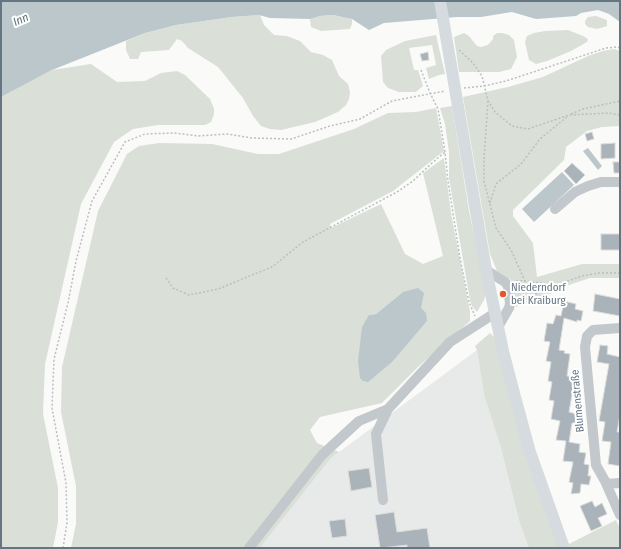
<!DOCTYPE html>
<html>
<head>
<meta charset="utf-8">
<style>
	body { margin:0 }
	#map { position:relative; width:621px; height:549px; overflow:hidden; background:#fafaf8; font-family:"Fira Sans Condensed",sans-serif }
	canvas { display:block }
	.frame { position:absolute; inset:0; border:2px solid #657683; pointer-events:none }
</style>
</head>
<body>
<div id="map">
<canvas width="621" height="549"></canvas>
<div class="frame"></div>
</div>
<script>
const g = document.querySelector('canvas').getContext('2d');
g.lineJoin = 'round';
function fillPath(path, color) {
  g.fillStyle = color;
  g.fill(path, 'evenodd');
}
function shape(rows) {
  const path = new Path2D();
  for (const r of rows) {
    path.moveTo(r[0], r[1]);
    for (let i = 2; i < r.length; i += 2) path.lineTo(r[i], r[i + 1]);
  }
  return path;
}
function stroke(path, color, width, dash) {
  g.strokeStyle = color;
  g.lineWidth = width;
  g.lineCap = dash ? 'butt' : 'round';
  g.setLineDash(dash || []);
  g.stroke(path);
}
function drawText(font, color, halo, rows, align = 'center') {
  g.font = font + ' "Fira Sans Condensed",sans-serif';
  g.lineWidth = 4;
  g.setLineDash([]);
  g.textBaseline = 'middle';
  g.strokeStyle = halo;
  g.fillStyle = color;
  for (const [text, x, y, turn = 0] of rows) {
    g.save();
    g.translate(x, y);
    g.rotate((+turn || 0) * Math.PI / 180);
    g.textAlign = isNaN(turn) ? turn : align;
    if (halo) g.strokeText(text, 0, 0);
    g.fillText(text, 0, 0);
    g.restore();
  }
}
fillPath(shape([
	[477,350,484,395,501,448,520,524,529,548,260,548,331,458]
]), '#e8e9e9');
fillPath(shape([
	[260,15,264,25,274,35,287,36,300,41,311,52,323,55,332,60,339,76,348,84,350,92,349,99,346,105,338,112,315,122,281,130,270,129,261,126,253,116,243,98,218,67,188,48,182,41,177,39,169,50,141,52,138,59,130,59,126,50,126,41,145,33,176,25,232,17],
	[333,15,352,19,352,24,350,29,321,31,311,27,310,19,320,16],
	[596,16,607,20,607,26,597,29,588,27,585,24,585,21,588,17],
	[568,30,583,36,588,39,587,42,571,51,547,61,536,64,529,60,525,42,527,36,534,33,545,31],
	[464,33,469,36,477,46,481,47,488,45,493,39,493,36,497,33,502,33,509,35,514,40,517,57,511,69,499,72,459,72,454,37],
	[436,35,445,74,439,75,429,79,426,68,436,65,432,45,409,48,414,70,418,70,423,86,416,92,399,92,388,88,383,82,381,56,386,50,405,41],
	[614,49,620,51,620,126,602,127,587,131,566,147,564,160,513,210,513,216,533,243,537,277,582,264,620,264,620,278,590,278,566,286,542,298,516,307,511,280,497,271,490,254,463,97,508,87,543,77,588,56,603,51],
	[91,64,117,82,145,81,161,73,177,71,185,75,210,99,214,109,214,114,211,122,205,125,158,125,133,129,114,142,81,204,45,364,43,414,58,488,58,522,53,548,1,548,1,97,52,70],
	[452,106,469,211,486,292,484,300,477,312,472,306,470,300,449,178,449,152,445,124,440,108],
	[436,108,444,151,393,191,330,224,331,228,381,204,405,254,423,264,443,256,423,173,444,158,451,213,470,312,470,321,418,367,382,403,320,417,310,430,317,443,339,452,331,458,260,548,71,548,76,524,76,486,61,412,62,367,98,211,127,154,139,146,159,143,212,144,258,154,279,154,354,129,388,113,416,112],
	[403,292,421,301,421,308,427,321,418,331,369,315,376,314],
	[490,333,494,337,559,548,529,548,520,524,501,448,484,395,477,350,475,346],
	[616,520,620,529,620,548,568,548,567,545]
]), '#dadfd7');
fillPath(shape([
	[1,1,620,1,620,22,609,14,598,10,581,13,576,16,536,19,512,12,481,17,457,17,384,23,369,30,352,19,333,15,320,16,310,19,270,18,259,15,232,17,176,25,145,33,52,70,1,97],
	[588,148,602,166,598,170,583,151],
	[562,172,574,185,534,222,522,209],
	[418,288,424,293,421,308,426,313,427,321,392,362,368,382,363,381,360,378,358,361,362,327,369,315,376,314,403,292]
]), '#bbc7cb');
const building = shape([
	[428,52,429,60,422,61,420,54,428,52],
	[592,132,594,139,587,141,585,134,592,132],
	[615,143,615,158,601,159,601,144,615,143],
	[613,162,620,162,620,173,614,173,613,162],
	[572,163,585,175,576,184,564,171,572,163],
	[601,234,620,234,620,250,601,250,601,234],
	[595,294,620,299,620,316,593,311,595,294],
	[564,301,576,304,575,309,583,311,581,321,577,320,577,322,564,318,559,350,565,351,564,353,570,354,567,376,575,377,569,412,576,414,575,423,572,423,569,442,580,444,579,452,586,453,584,464,589,465,588,476,591,476,589,485,581,484,580,493,571,494,573,483,569,482,573,462,563,461,566,441,556,440,560,421,551,419,554,401,549,400,552,382,548,381,551,362,546,361,550,342,544,341,547,323,553,324,556,315,561,316,564,301],
	[600,345,608,346,607,354,620,357,620,415,617,432,620,432,620,466,608,464,611,442,602,441,605,422,599,421,609,364,597,362,600,345],
	[369,468,372,487,351,491,348,471,369,468],
	[592,501,595,507,602,503,607,514,598,518,602,526,591,531,580,506,592,501],
	[394,512,397,532,427,528,430,548,407,548,407,545,380,548,375,515,394,512],
	[345,519,347,536,332,538,329,521,345,519]
]);
fillPath(building, '#aab3b9');
stroke(building, '#dcdcda', 1);
stroke(shape([
	[459,50,473,63,482,76,488,101,495,112,512,126,528,129,569,115,609,113,620,115],
	[421,70,430,93,438,109,445,152,448,181,460,258,469,302,475,316],
	[464,88,484,86,506,81,606,48,617,47,620,48],
	[488,101,484,159,484,181,496,228,511,250,525,281],
	[571,114,583,109,620,101],
	[490,203,496,184,521,164,540,139,568,116],
	[166,278,173,288,189,295,218,289,272,267,303,242,397,192,413,181,432,163,445,152],
	[516,281,525,281,556,285,582,276,599,273,620,273],
	[518,304,533,295,556,285],
	[63,548,67,523,66,483,52,408,54,359,68,303,76,261,92,201,125,142,145,134,174,133,198,136,227,134,252,138,291,139,330,126,360,119,392,101,445,91]
]), '#bbbfc2', 1.5, [2, 2]);
stroke(shape([
	[555,209,575,192,588,186,601,182,620,182],
	[486,270,505,282,508,286,510,304,509,308,498,327],
	[620,328,593,330,587,336,585,347,596,465,605,481,620,515],
	[607,484,620,483],
	[383,500,376,434,388,409,450,342,495,313],
	[249,548,322,455,359,421,388,409]
]), '#c3c8cc', 10);
stroke(shape([
	[440,1,486,270,503,351,515,397,530,452,564,548]
]), '#d6dbdf', 12);
for (const [x, y, r, color] of [
	[503,294,4,"#e4572e"]
]) {
  const dot = new Path2D();
  dot.arc(x, y, r, 0, 2 * Math.PI);
  g.fillStyle = color;
  g.fill(dot);
  stroke(dot, '#fff', 1.5);
}
drawText('11px', '#657683', '#fff', [
	["Niederndorf",511,288],
	["bei Kraiburg",511,301]
], 'left');
drawText('11px', '#657683', '#fff', [
	["Blumenstraße",578,401,-95]
]);
drawText('italic 12px', '#60757c', '#fff', [
	["Inn",21,20,-24]
]);
</script>
</body>
</html>
